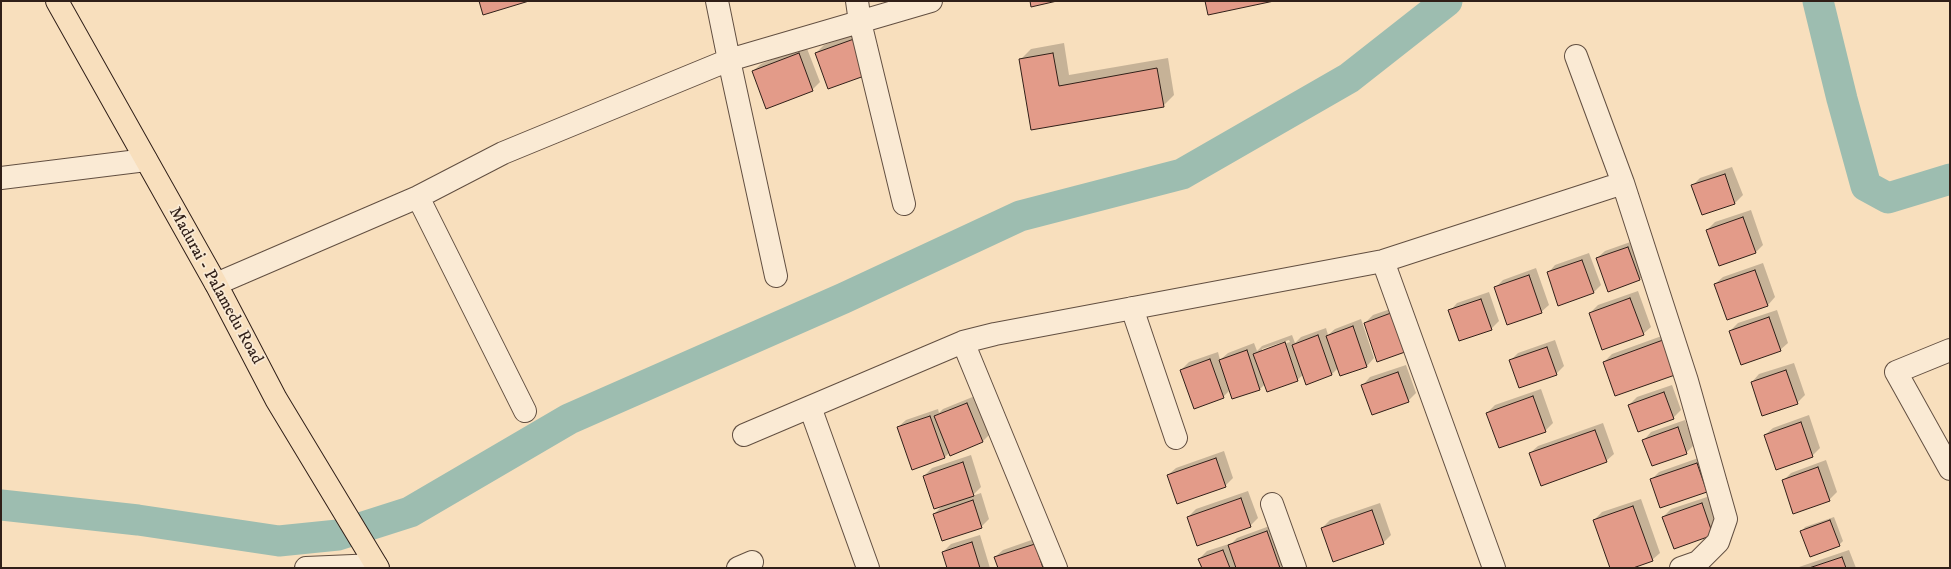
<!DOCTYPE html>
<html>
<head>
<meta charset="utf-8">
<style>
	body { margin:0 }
	#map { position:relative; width:1951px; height:569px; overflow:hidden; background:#f8dfbd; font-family:"IM FELL DW Pica",serif }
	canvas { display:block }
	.frame { position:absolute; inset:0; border:2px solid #301f18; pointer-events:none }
</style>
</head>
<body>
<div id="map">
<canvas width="1951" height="569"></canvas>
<div class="frame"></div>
</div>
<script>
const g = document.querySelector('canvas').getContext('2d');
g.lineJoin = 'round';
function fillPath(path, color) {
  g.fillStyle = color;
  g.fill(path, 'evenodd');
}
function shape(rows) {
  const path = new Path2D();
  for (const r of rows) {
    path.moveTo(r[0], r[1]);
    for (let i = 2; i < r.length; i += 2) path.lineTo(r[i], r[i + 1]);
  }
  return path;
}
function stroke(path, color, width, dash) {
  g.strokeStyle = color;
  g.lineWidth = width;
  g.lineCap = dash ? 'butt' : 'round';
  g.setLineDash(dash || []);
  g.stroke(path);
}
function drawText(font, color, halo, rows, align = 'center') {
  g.font = font + ' "IM FELL DW Pica",serif';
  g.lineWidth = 3.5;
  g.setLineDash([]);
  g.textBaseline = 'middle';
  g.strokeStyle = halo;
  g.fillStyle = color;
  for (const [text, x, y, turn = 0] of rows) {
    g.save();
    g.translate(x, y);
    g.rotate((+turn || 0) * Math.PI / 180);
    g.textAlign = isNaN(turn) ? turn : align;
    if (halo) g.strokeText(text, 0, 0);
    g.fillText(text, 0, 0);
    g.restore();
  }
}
fillPath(shape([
	[862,32,874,66,816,53,824,45],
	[1064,43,1069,75,1168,58,1174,95,1163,106,1032,129,1020,60,1031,49],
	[806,46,820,82,812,90,753,71,761,64],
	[1732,167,1743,195,1735,203,1702,214,1692,186,1700,178],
	[1751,210,1763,245,1755,253,1707,230,1715,222],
	[1636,240,1647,272,1639,280,1597,258,1605,251],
	[1589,253,1601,285,1593,293,1548,273,1555,265],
	[1763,263,1775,297,1768,305,1728,319,1715,284,1723,277],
	[1536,268,1549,305,1541,312,1495,288,1503,280],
	[1638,291,1651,327,1643,334,1590,313,1598,305],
	[1489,292,1499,321,1491,329,1450,311,1457,303],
	[1399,306,1412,343,1365,323,1373,315],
	[1777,310,1788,343,1780,350,1730,331,1738,323],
	[1361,319,1374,358,1367,366,1338,368,1332,374,1307,383,1304,374,1297,380,1265,384,1260,389,1233,398,1230,390,1223,397,1181,370,1189,362,1218,352,1220,360,1228,353,1254,343,1257,351,1262,346,1292,335,1295,343,1301,337,1326,328,1328,335,1335,329],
	[1289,340,1290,342,1262,351,1262,349],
	[1670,333,1674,374,1604,362,1612,354],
	[1555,340,1564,366,1556,374,1510,361,1518,353],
	[1794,363,1805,395,1797,403,1752,382,1759,374],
	[1406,365,1416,393,1408,401,1363,385,1370,377],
	[1672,385,1681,410,1673,418,1629,405,1637,397],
	[1541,389,1553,423,1545,431,1487,413,1495,405],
	[975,396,990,434,983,441,950,452,945,457,912,468,898,427,906,420,938,409,939,413,943,409],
	[1809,415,1820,448,1812,456,1765,435,1773,428],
	[1685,420,1694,445,1686,453,1644,440,1651,432],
	[1603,423,1614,454,1606,461,1530,453,1538,446],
	[1224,451,1233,478,1225,486,1168,475,1176,468],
	[971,455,981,487,972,496,981,493,989,519,981,527,934,514,942,506,924,476,932,468],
	[1704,456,1714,483,1706,491,1651,480,1659,472],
	[1826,460,1837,492,1829,500,1783,481,1791,473],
	[1248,491,1258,518,1250,526,1188,517,1196,509],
	[1710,496,1720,526,1713,534,1663,517,1671,509],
	[1641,499,1660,553,1652,560,1630,568,1611,568,1594,520,1602,512],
	[1380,503,1391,535,1383,543,1322,528,1330,520],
	[1834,517,1843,541,1839,545,1802,531,1805,527],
	[1275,524,1287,560,1280,568,1203,568,1199,559,1207,551,1232,543,1237,538],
	[980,535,990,568,948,568,943,552,951,544],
	[1043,536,1053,568,999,568,995,557,1003,550],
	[1849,550,1856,568,1798,568,1799,567]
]), '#0003');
stroke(shape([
	[1818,1,1842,99,1866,186,1888,198,1950,179],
	[1,505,138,520,279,541,338,535,410,512,569,419,844,298,1020,216,1182,174,1349,78,1447,1]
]), '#9dbdb0', 31);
const building = shape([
	[479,1,529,1,483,15,479,1],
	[1030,1,1057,1,1031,7,1030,1],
	[1205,1,1274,1,1208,15,1205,1],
	[854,39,867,75,828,89,815,53,854,39],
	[799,53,813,91,766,109,752,71,799,53],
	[1053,53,1059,86,1157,68,1164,107,1031,130,1019,59,1053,53],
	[1725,174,1735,204,1702,215,1691,185,1725,174],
	[1743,217,1756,253,1719,266,1706,230,1743,217],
	[1628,247,1640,280,1608,292,1596,258,1628,247],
	[1582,260,1594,293,1558,306,1547,272,1582,260],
	[1755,270,1768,306,1727,320,1714,284,1755,270],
	[1529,275,1542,313,1507,325,1494,287,1529,275],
	[1630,298,1644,335,1602,350,1589,313,1630,298],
	[1481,299,1492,330,1459,341,1448,310,1481,299],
	[1391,313,1405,352,1377,362,1364,323,1391,313],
	[1769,317,1781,351,1741,365,1729,331,1769,317],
	[1353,326,1367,367,1340,376,1326,336,1353,326],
	[1318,335,1332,375,1306,385,1292,345,1318,335],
	[1663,340,1675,375,1615,396,1603,362,1663,340],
	[1285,342,1298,381,1267,392,1253,354,1285,342],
	[1547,347,1557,375,1519,388,1509,360,1547,347],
	[1247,350,1260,390,1232,399,1219,360,1247,350],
	[1210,359,1224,398,1194,409,1180,370,1210,359],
	[1786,370,1798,404,1762,416,1751,382,1786,370],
	[1398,372,1409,402,1372,415,1361,385,1398,372],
	[1664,392,1674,419,1638,432,1628,405,1664,392],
	[1533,396,1546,432,1499,448,1486,413,1533,396],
	[967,403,983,442,950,456,934,416,967,403],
	[930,416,945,458,912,470,897,427,930,416],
	[1801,422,1813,457,1776,470,1764,435,1801,422],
	[1678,427,1687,454,1652,466,1642,440,1678,427],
	[1595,430,1607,462,1541,486,1529,453,1595,430],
	[1216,458,1226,487,1177,504,1167,475,1216,458],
	[963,462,974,496,934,509,923,476,963,462],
	[1697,463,1707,492,1660,508,1650,479,1697,463],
	[1818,467,1830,501,1793,514,1782,480,1818,467],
	[1241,498,1251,527,1197,546,1187,517,1241,498],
	[973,500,982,528,942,541,933,514,973,500],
	[1702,503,1713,535,1674,549,1662,517,1702,503],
	[1633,506,1653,561,1633,568,1610,568,1593,520,1633,506],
	[1372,510,1384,544,1333,562,1321,528,1372,510],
	[1830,520,1840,546,1810,557,1800,531,1830,520],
	[1267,531,1280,568,1236,568,1228,545,1267,531],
	[972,542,980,568,947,568,942,552,972,542],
	[1035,544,1043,568,998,568,994,557,1035,544],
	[1223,550,1230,568,1202,568,1198,559,1223,550],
	[1842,557,1846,568,1809,568,1842,557]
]);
fillPath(building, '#e39b89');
stroke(building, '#301f18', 1);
const minor = shape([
	[857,1,860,22,904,204],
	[1576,56,1623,183,1687,381,1726,519,1718,542,1698,562,1681,568],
	[1,178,146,160],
	[418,197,525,411],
	[1383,261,1494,568],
	[776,276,729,60,931,1],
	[216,284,418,197,503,153,729,60,717,1],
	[1132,308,1176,438],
	[963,342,1056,568],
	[1950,350,1896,372,1950,469],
	[810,407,868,568],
	[744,435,963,342,995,334,1383,261,1623,183],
	[1272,504,1295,568],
	[306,568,376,565],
	[738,568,752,562]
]);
const primary = shape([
	[57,1,216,284,276,399,378,568]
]);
stroke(minor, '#624f41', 24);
stroke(primary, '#301f18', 24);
stroke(minor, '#faead4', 22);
stroke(primary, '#f8dfbd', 22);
drawText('17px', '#301f18', '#faead4', [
	["Madurai - Palamedu Road",215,286,61]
]);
</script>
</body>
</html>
